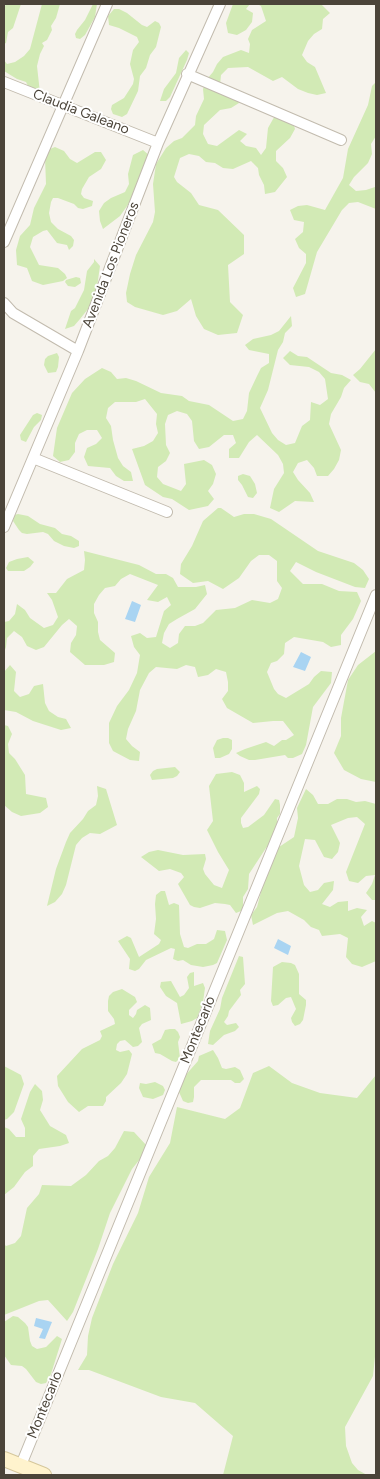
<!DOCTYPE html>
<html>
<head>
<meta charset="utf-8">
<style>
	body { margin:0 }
	#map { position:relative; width:380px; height:1479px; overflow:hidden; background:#f6f3ec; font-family:Figtree,sans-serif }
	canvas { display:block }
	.frame { position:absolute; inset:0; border:5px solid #4b4439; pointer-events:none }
</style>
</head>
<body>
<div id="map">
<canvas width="380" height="1479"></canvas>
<div class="frame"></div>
</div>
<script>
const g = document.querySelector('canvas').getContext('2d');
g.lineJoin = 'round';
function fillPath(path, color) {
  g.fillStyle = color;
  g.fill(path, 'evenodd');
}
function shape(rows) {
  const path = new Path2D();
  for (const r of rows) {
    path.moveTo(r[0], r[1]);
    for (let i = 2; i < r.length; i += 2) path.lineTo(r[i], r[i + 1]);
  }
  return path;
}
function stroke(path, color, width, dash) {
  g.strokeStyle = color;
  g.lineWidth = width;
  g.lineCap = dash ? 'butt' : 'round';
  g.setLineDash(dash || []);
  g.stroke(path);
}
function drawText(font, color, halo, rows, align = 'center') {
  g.font = font + ' Figtree,sans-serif';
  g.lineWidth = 4;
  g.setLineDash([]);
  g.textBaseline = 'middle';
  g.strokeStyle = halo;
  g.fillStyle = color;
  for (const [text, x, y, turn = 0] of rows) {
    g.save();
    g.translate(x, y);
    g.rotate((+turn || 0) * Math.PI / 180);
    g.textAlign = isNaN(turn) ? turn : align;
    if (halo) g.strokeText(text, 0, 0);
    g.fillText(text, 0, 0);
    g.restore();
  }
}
fillPath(shape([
	[6,4,21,4,13,28,8,32,6,43,4,44,4,8],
	[42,4,60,4,56,18,51,26,52,30,47,40,42,43,44,46,40,54,37,66,40,93,30,90,26,82,17,79,4,71,4,60,7,64,15,62,24,56,30,49],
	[93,4,97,4,95,17,85,35,80,39,76,38,75,34,77,30,85,20],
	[233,4,250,4,246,9,253,13,252,22,246,30,237,35,228,33,226,23],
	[257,4,321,4,330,13,323,19,322,29,314,34,308,41,302,55,307,62,315,67,326,93,317,95,308,93,298,89,282,77,273,81,248,67,228,68,221,75,220,85,235,95,239,103,231,108,220,110,204,125,203,134,208,144,217,146,239,130,247,134,240,141,246,146,256,148,261,155,266,148,268,128,277,112,287,111,292,119,295,129,290,138,276,151,276,161,283,168,287,177,275,192,265,194,264,185,259,175,258,168,251,161,233,169,223,168,215,163,206,162,199,156,189,154,180,158,174,177,177,182,191,193,199,205,218,210,244,235,244,254,228,265,230,302,243,315,237,333,218,335,204,329,196,316,191,299,177,311,163,315,135,307,127,302,126,293,130,274,136,255,153,222,155,212,153,184,156,164,166,148,174,141,182,138,195,125,196,116,204,99,203,89,207,79,213,72,217,64,223,57,241,50,249,53,250,44,248,39,252,30,266,21,261,6],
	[114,9,119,9,127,13,142,25,147,27,155,21,159,23,161,27,156,47,150,55,146,68,140,76,138,91,127,114,122,117,113,114,111,109,112,105,124,98,133,84,134,79,130,64,133,50,139,42,137,37,119,28,109,25,108,16],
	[186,50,189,53,187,60,170,97,166,101,160,101,164,89,176,73,179,58],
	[376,82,376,136,371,144,372,154,368,163,354,177,349,185,356,191,366,190,375,187,376,186,376,209,358,202,349,203,342,210,317,252,305,294,296,297,293,288,306,263,306,254,299,248,295,239,303,232,304,222,294,220,290,210,298,206,307,205,325,210,343,178,348,149,368,105,372,86],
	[55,147,64,151,70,159,77,163,95,152,101,152,106,160,101,169,89,177,82,189,81,194,84,198,93,201,92,206,83,209,78,208,74,204,58,198,53,198,51,202,49,213,51,222,58,229,71,236,74,240,73,246,69,250,67,245,57,243,47,230,43,231,33,237,30,247,39,265,58,268,65,274,67,278,63,281,43,285,32,281,27,268,17,265,16,250,20,236,30,225,34,208,46,184,45,158,50,149],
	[143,150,150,156,137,192,120,216,103,229,100,221,99,211,104,203,111,198,125,192,129,184,128,174,133,155],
	[94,259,100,266,96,294,92,304,80,319,74,326,65,329,71,311,75,308,84,290,87,271,94,262],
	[76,277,80,278,81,283,75,287,68,286,65,282,66,280],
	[291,316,292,326,285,333,283,342,278,350,268,390,260,408,272,433,278,440,286,445,295,443,302,426,310,420,311,402,320,405,328,399,325,379,319,372,309,367,290,365,283,358,290,351,298,356,307,357,331,373,342,375,351,380,344,388,341,397,331,414,329,424,341,450,339,460,334,469,328,476,317,476,314,468,307,460,298,463,293,472,298,480,310,493,314,502,295,501,279,512,270,508,274,489,284,473,283,464,278,455,257,435,249,442,239,458,229,458,229,449,236,443,233,435,224,435,209,447,199,449,194,441,192,421,187,414,177,411,168,415,165,424,166,445,170,453,166,461,158,467,157,477,163,484,181,491,186,484,184,464,204,460,212,465,216,474,213,484,208,491,214,499,208,506,189,510,172,499,163,497,145,485,132,449,144,446,153,441,158,433,156,424,157,414,145,399,136,402,115,402,108,408,106,418,111,426,113,440,118,458,123,466,131,472,133,481,124,481,116,476,110,468,88,466,84,457,87,448,96,444,102,438,97,430,87,430,79,434,75,443,75,452,69,460,60,462,53,456,57,428,72,393,85,379,102,368,111,372,117,379,126,378,136,381,161,393,182,396,189,401,209,405,233,421,243,419,247,411,249,393,257,376,261,368,269,363,269,354,249,350,245,345,253,339,271,335,279,331],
	[376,349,376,393,369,384,360,382,353,375,360,369],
	[57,353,59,357,58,367,56,372,48,373,44,365,45,359,48,356],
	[37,413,42,415,41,420,34,427,26,442,21,440,20,435,33,415],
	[243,474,250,476,255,484,257,493,253,498,248,497,242,485,238,480,238,476],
	[218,508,221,508,234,517,244,514,254,514,271,519,318,551,354,563,363,570,369,579,365,588,355,587,316,572,296,562,290,571,303,584,322,584,339,591,357,592,361,601,353,619,341,635,341,645,331,647,323,642,294,637,285,643,284,654,277,661,271,663,267,672,274,689,278,694,286,698,309,684,314,677,321,671,332,672,331,683,313,707,306,745,302,754,293,758,288,758,285,755,255,760,249,760,240,756,236,753,245,749,266,742,274,746,282,740,286,740,294,735,283,721,273,721,253,723,227,708,222,699,228,691,228,682,226,672,216,669,208,675,198,677,195,667,186,665,177,669,156,667,149,673,140,690,136,711,128,729,126,739,132,746,140,752,139,761,130,760,113,751,109,743,109,723,117,706,129,690,137,673,140,655,134,647,131,636,140,633,147,638,156,637,164,611,171,605,167,597,158,602,147,600,158,585,130,574,121,579,115,586,105,588,99,595,94,604,94,613,98,622,98,632,100,640,115,653,114,662,104,665,85,665,70,652,71,643,76,635,77,626,69,619,62,625,44,647,36,650,27,646,22,637,14,631,7,638,6,647,4,653,4,622,9,621,15,614,17,604,25,610,30,618,44,628,53,625,58,617,52,600,47,593,56,593,67,579,84,570,85,560,84,551,139,565,156,574,166,574,173,578,178,587,196,587,205,585,207,594,195,609,177,619,169,624,164,633,162,643,170,648,178,643,179,634,185,626,195,626,203,623,216,610,235,608,252,600,270,603,278,599,282,588,277,581,277,561,269,555,259,555,251,561,239,578,223,589,208,581,193,583,180,574,181,564,192,546,203,521],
	[18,514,28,516,40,524,55,528,62,534,71,536,79,541,79,546,74,548,64,546,54,541,48,534,43,532,27,534,22,533,19,530,13,521,14,515],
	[28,557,34,562,30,567,24,571,8,571,6,568,9,562,17,559],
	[376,651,376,782,361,779,344,770,334,753,341,736,341,718,348,680,358,665],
	[10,665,16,672,14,691,20,697,29,694,34,686,43,684,45,703,49,711,58,717,66,719,71,728,61,730,33,721,16,712,4,710,4,672],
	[4,725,8,726,12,734,8,744,9,753,15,759,25,775,26,794,46,798,48,807,40,813,21,816,12,812,4,805],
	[223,738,228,738,232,740,232,749,229,754,220,758,215,758,213,748,217,740],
	[175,767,180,772,177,776,173,778,152,780,150,775,153,771,157,769],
	[232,772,240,775,244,783,244,792,257,786,260,789,259,794,241,818,241,823,243,828,248,827,264,815,275,799,279,800,280,805,280,814,277,818,277,828,273,842,266,848,249,874,248,889,243,897,243,907,241,911,236,913,230,905,225,904,215,903,200,908,194,907,190,905,178,884,184,877,181,873,170,869,159,871,141,857,149,852,158,850,183,855,205,854,206,859,203,869,205,874,214,885,222,888,229,870,218,852,207,830,213,821,209,786,216,774],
	[97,786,106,789,117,825,100,834,90,833,82,838,76,845,66,885,62,894,55,902,47,906,56,869,66,842,70,833,83,819,88,811,96,805,98,796],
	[306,789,313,795,318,804,328,804,337,799,347,799,356,802,365,801,376,804,376,900,372,900,366,893,372,884,375,875,366,876,358,883,349,881,346,872,365,824,357,817,348,818,331,825,340,843,338,852,332,859,324,857,315,840,305,839,299,866,304,885,310,892,318,890,324,883,334,881,333,890,322,904,330,907,338,902,348,901,348,911,357,908,367,910,361,917,364,926,372,921,376,923,376,961,362,967,352,964,346,957,348,938,340,934,322,936,319,930,311,927,304,920,288,911,277,913,253,925,251,915,257,907,262,888,276,849,294,837,298,818,297,808],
	[161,891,165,891,169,905,174,903,179,905,180,934,184,947,188,948,197,944,206,944,214,939,217,930,225,931,227,940,217,963,213,965,203,967,191,965,183,960,178,961,173,959,175,949,171,948,146,960,139,969,135,971,129,969,130,959,118,941,127,936,131,938,139,957,159,944,161,940,154,934,156,919,155,904,156,895],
	[239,956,243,957,245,984,240,990,241,995,229,1011,228,1016,224,1022,227,1025,236,1023,239,1027,235,1031,224,1035,213,1045,208,1044,210,1031,220,1009,222,998],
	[282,962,291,963,295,965,299,974,299,994,306,1000,306,1005,303,1020,300,1024,295,1026,292,1022,291,1018,296,1009,291,997,286,998,278,1005,273,1006,271,1001,273,967],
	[194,972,194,986,203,983,205,988,203,1002,197,1018,192,1021,181,1024,177,1003,166,996,160,987,161,982,171,981,180,997,184,995,189,988,187,977,190,973],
	[122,989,135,997,137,1002,129,1010,129,1015,133,1018,136,1014,137,1010,145,1005,150,1008,151,1020,142,1024,139,1028,142,1042,138,1046,133,1047,125,1040,120,1041,117,1044,116,1050,120,1052,129,1050,132,1054,127,1074,121,1083,106,1097,106,1101,103,1106,88,1106,79,1112,68,1102,58,1086,57,1076,82,1049,100,1040,102,1036,100,1031,115,1024,114,1019,108,1011,108,1001,109,996,113,992],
	[170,1029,175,1029,178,1032,180,1037,178,1042,180,1058,176,1062,172,1061,160,1054,155,1053,152,1044,161,1039,165,1030],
	[213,1050,218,1058,222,1068,226,1069,235,1067,240,1070,244,1079,240,1083,235,1083,231,1080,201,1080,194,1087,194,1097,193,1102,188,1103,183,1101,179,1092,183,1078,198,1061,199,1056],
	[4,1066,21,1075,24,1084,14,1112,7,1119,4,1120],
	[269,1066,292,1083,320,1093,357,1098,376,1075,376,1347,373,1376,345,1427,346,1446,352,1463,358,1470,367,1475,223,1475,233,1436,195,1403,161,1397,89,1370,78,1370,87,1355,88,1336,92,1318,113,1264,138,1213,149,1177,170,1143,177,1107,225,1119,240,1108,253,1073],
	[155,1082,163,1086,165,1090,163,1095,153,1099,143,1097,139,1088,140,1083,146,1084],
	[35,1084,42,1091,43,1100,40,1110,50,1126,66,1135,69,1143,60,1146,39,1149,33,1156,33,1166,25,1172,14,1187,4,1195,4,1127,9,1129,16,1137,25,1137,25,1128,21,1119,30,1092],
	[124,1131,134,1132,147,1146,144,1154,132,1169,110,1213,98,1249,73,1312,67,1321,48,1300,39,1301,4,1315,4,1244,6,1246,15,1243,21,1236,27,1208,39,1194,42,1185,71,1186,86,1175,99,1161,108,1156,115,1148],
	[13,1316,18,1317,25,1323,28,1327,30,1341,32,1346,37,1349,46,1347,57,1336,62,1339,51,1374,46,1383,41,1384,36,1382,26,1369,22,1366,11,1365,4,1355,4,1322]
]), '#d2eab5');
fillPath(shape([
	[132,601,141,605,135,622,125,619],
	[301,652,311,657,305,671,293,667],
	[278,939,291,946,288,955,274,948],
	[36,1318,52,1322,45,1339,39,1338,43,1329,34,1326]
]), '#a9d4f2');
const minor = shape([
	[187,74,341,140],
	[4,82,158,143],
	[4,242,107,4],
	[4,303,13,313,78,351],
	[33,458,167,512],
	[4,527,78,351,158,143,220,4],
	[21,1465,376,595]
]);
const secondary = shape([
	[4,1459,44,1475]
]);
stroke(minor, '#c2bbae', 12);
stroke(secondary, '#d6c79b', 16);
stroke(minor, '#fff', 10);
stroke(secondary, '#fff3cd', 14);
drawText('14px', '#4b4439', '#fff', [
	["Claudia Galeano",81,112,21],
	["Avenida Los Pioneros",111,265,-69],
	["Montecarlo",198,1030,-68],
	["Montecarlo",45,1405,-68]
]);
</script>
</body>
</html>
